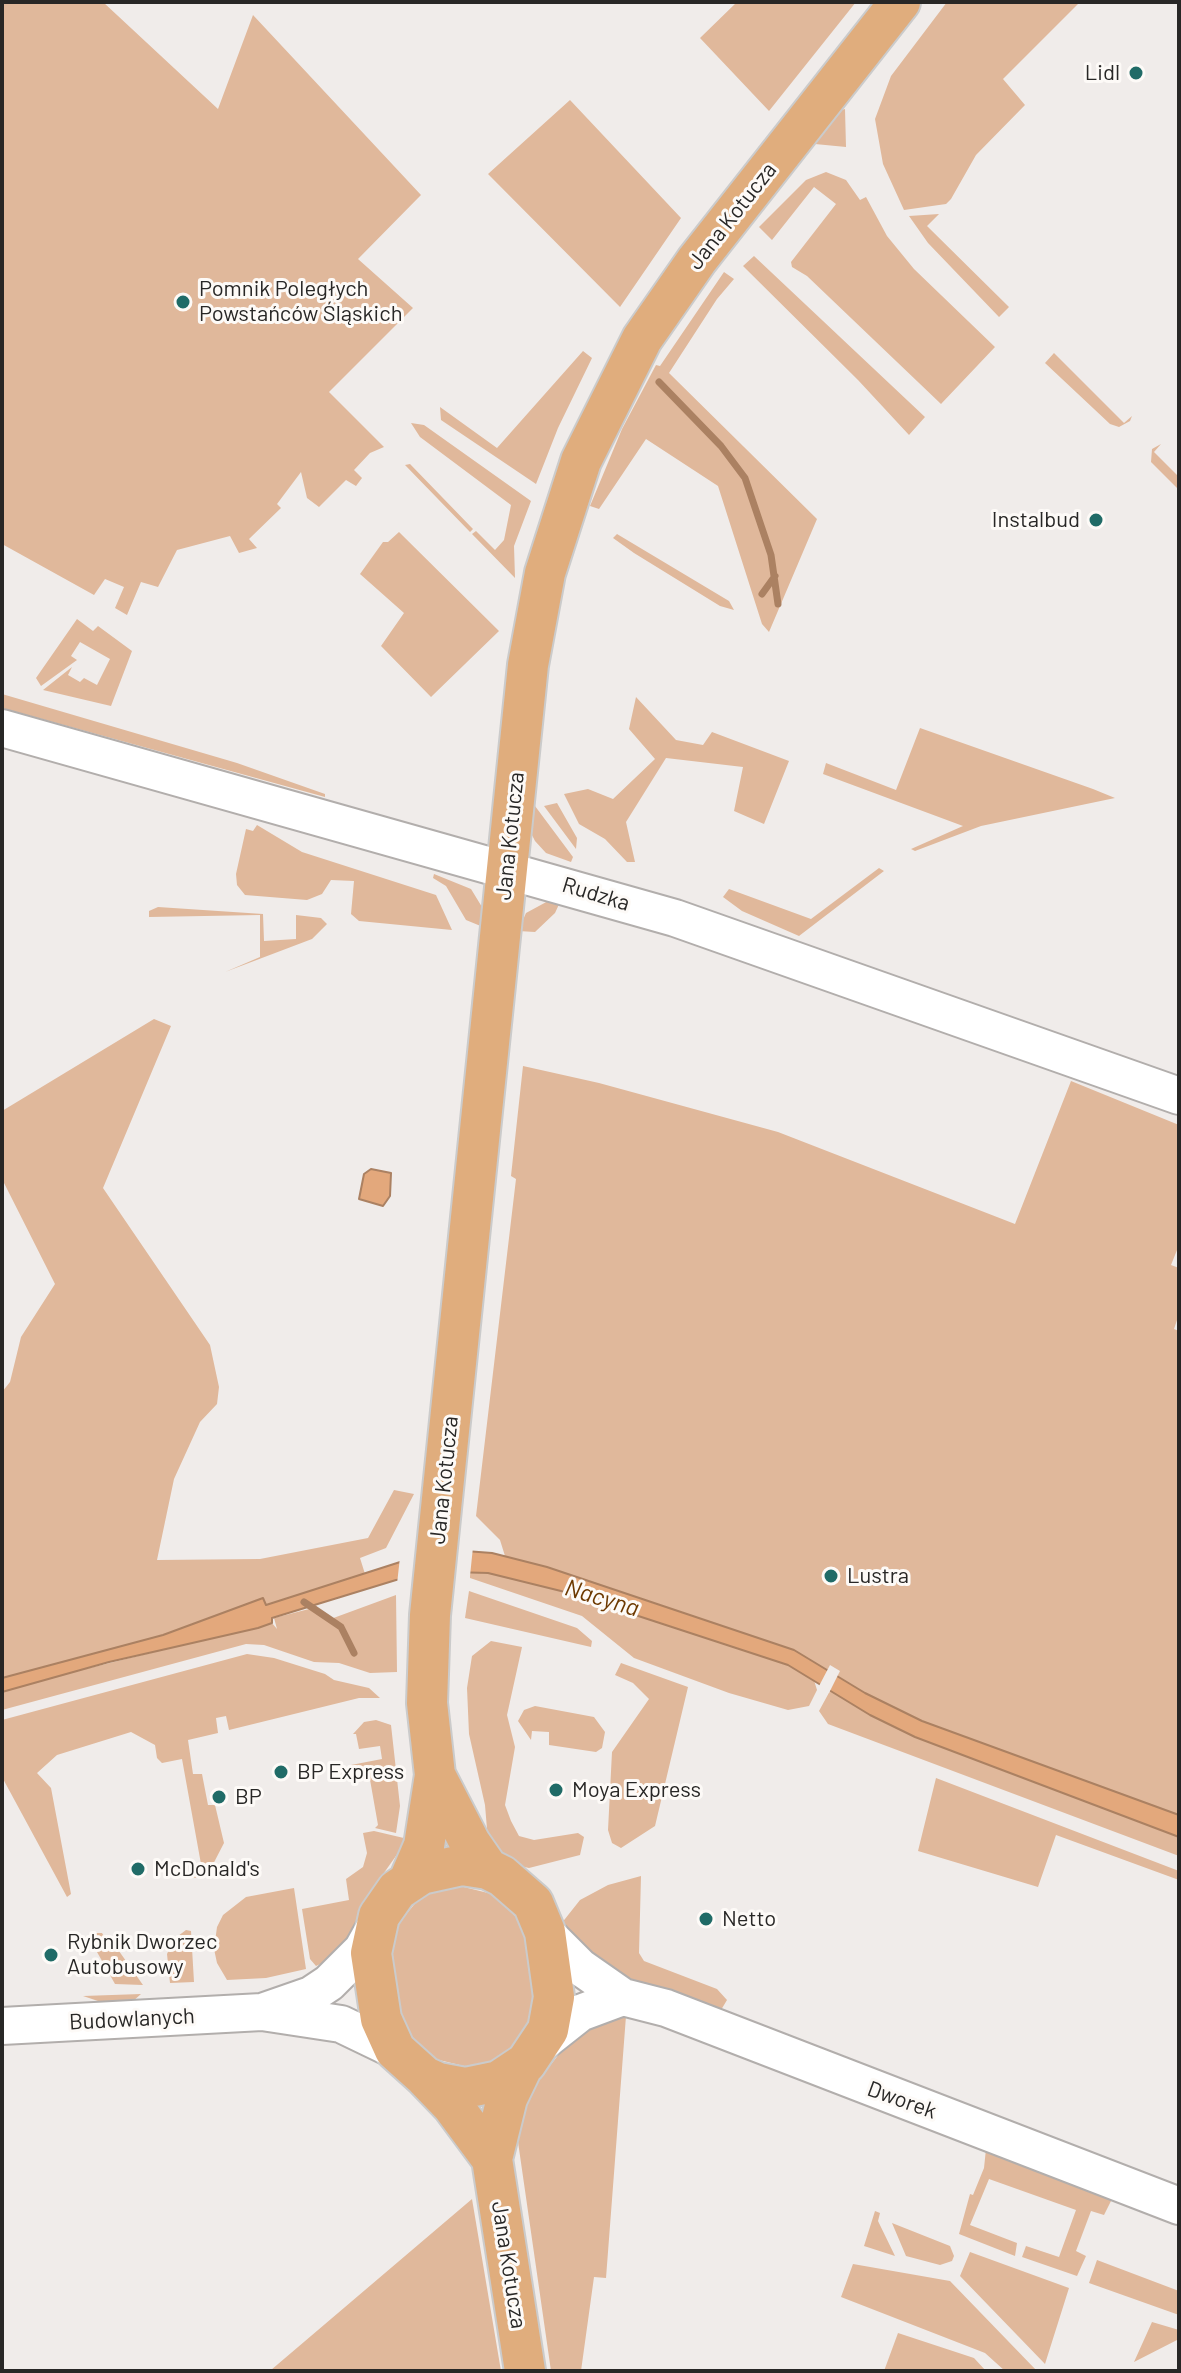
<!DOCTYPE html>
<html>
<head>
<meta charset="utf-8">
<style>
	body { margin:0 }
	#map { position:relative; width:1181px; height:2373px; overflow:hidden; background:#f0ecea; font-family:Barlow,sans-serif }
	canvas { display:block }
	.frame { position:absolute; inset:0; border:4px solid #282726; pointer-events:none }
</style>
</head>
<body>
<div id="map">
<canvas width="1181" height="2373"></canvas>
<div class="frame"></div>
</div>
<script>
const g = document.querySelector('canvas').getContext('2d');
g.lineJoin = 'round';
function fillPath(path, color) {
  g.fillStyle = color;
  g.fill(path, 'evenodd');
}
function shape(rows) {
  const path = new Path2D();
  for (const r of rows) {
    path.moveTo(r[0], r[1]);
    for (let i = 2; i < r.length; i += 2) path.lineTo(r[i], r[i + 1]);
  }
  return path;
}
function stroke(path, color, width, dash) {
  g.strokeStyle = color;
  g.lineWidth = width;
  g.lineCap = dash ? 'butt' : 'round';
  g.setLineDash(dash || []);
  g.stroke(path);
}
function drawText(font, color, halo, rows, align = 'center') {
  g.font = font + ' Barlow,sans-serif';
  g.lineWidth = 6;
  g.setLineDash([]);
  g.textBaseline = 'middle';
  g.strokeStyle = halo;
  g.fillStyle = color;
  for (const [text, x, y, turn = 0] of rows) {
    g.save();
    g.translate(x, y);
    g.rotate((+turn || 0) * Math.PI / 180);
    g.textAlign = isNaN(turn) ? turn : align;
    if (halo) g.strokeText(text, 0, 0);
    g.fillText(text, 0, 0);
    g.restore();
  }
}
fillPath(shape([
	[2,2,103,2,218,109,253,15,421,195,358,259,413,308,329,392,384,447,370,453,354,470,362,478,356,486,346,480,319,507,307,498,301,472,277,504,281,508,249,539,257,548,239,553,230,536,177,550,158,587,141,582,127,615,115,608,124,587,105,579,94,595,2,544],
	[737,2,856,2,769,111,700,38],
	[947,2,1080,2,1003,79,1025,105,976,155,951,199,946,204,904,210,883,164,875,119,891,76],
	[570,100,681,218,620,307,488,174],
	[845,109,846,147,815,144,841,110],
	[826,172,846,180,860,200,866,197,887,236,914,269,995,347,941,404,807,276,792,267,791,262,836,204,814,187,772,240,759,227,806,180],
	[939,214,927,226,1009,307,999,317,928,243,909,216],
	[754,256,925,417,909,435,858,380,743,266],
	[724,272,734,279,717,299,669,373,817,519,769,632,762,624,718,486,646,439,599,509,590,506,622,429,656,365,660,366],
	[583,351,592,358,558,428,536,484,441,420,440,407,497,448],
	[1054,353,1124,423,1132,416,1130,421,1119,427,1110,424,1045,363],
	[411,423,424,425,531,501,514,546,515,578,472,534,476,531,495,550,504,540,511,505,420,437],
	[1161,444,1154,452,1179,477,1179,490,1151,462,1152,449],
	[410,464,473,529,470,532,405,465],
	[399,532,499,631,431,697,381,646,404,613,360,574,383,542,388,542],
	[617,534,729,601,734,610,720,606,634,553,613,538],
	[77,619,93,631,98,626,132,651,111,706,43,690,72,667,68,675,80,682,84,678,97,685,110,659,80,642,71,656,77,660,41,686,36,678],
	[2,694,237,763,325,794,325,797,2,708],
	[636,697,676,740,703,745,712,732,789,761,764,824,734,811,743,767,666,758,626,822,635,862,627,862,605,839,579,824,564,794,588,789,613,799,655,759,629,729],
	[920,728,1093,789,1115,798,981,826,915,851,911,849,963,826,823,774,826,763,896,790],
	[557,803,577,838,576,849,544,806],
	[531,806,535,806,573,857,571,862,546,853,535,841,530,831],
	[257,825,302,852,436,895,452,930,359,921,351,914,354,881,331,880,322,894,307,900,245,895,237,885,236,874,246,829,253,831],
	[879,868,884,871,799,936,742,911,723,897,729,889,811,919],
	[434,874,471,889,482,907,483,927,466,920,446,886,433,878],
	[550,900,561,900,555,913,535,932,518,931,526,913],
	[158,907,263,914,264,941,296,939,296,915,321,918,327,924,312,939,225,972,260,957,260,915,149,917,149,911],
	[154,1019,171,1026,103,1188,210,1345,219,1387,217,1404,200,1422,174,1479,157,1560,260,1559,368,1538,394,1490,414,1494,386,1548,360,1558,365,1574,265,1606,263,1599,163,1635,2,1678,2,1392,10,1382,21,1337,55,1284,2,1179,2,1111],
	[523,1066,599,1083,778,1132,1015,1224,1071,1081,1179,1125,1179,1245,1171,1265,1179,1268,1179,1314,1174,1329,1179,1331,1179,1815,922,1721,865,1693,794,1650,505,1556,500,1540,476,1516,516,1179,511,1176],
	[470,1572,501,1575,542,1585,788,1665,813,1677,817,1690,809,1706,788,1710,729,1693,634,1658,582,1616,470,1578],
	[469,1591,577,1628,592,1641,591,1647,465,1618],
	[396,1595,397,1672,370,1673,339,1663,314,1662,264,1645,246,1644,2,1710,2,1692,49,1678,272,1623,277,1629,274,1618,309,1609,328,1620],
	[491,1641,522,1647,507,1715,515,1747,505,1805,511,1821,519,1836,534,1840,578,1833,584,1837,580,1855,529,1868,515,1865,488,1841,485,1805,469,1734,467,1688,472,1656],
	[247,1654,274,1658,325,1674,334,1680,369,1688,380,1698,359,1698,229,1730,226,1716,216,1718,218,1733,188,1740,193,1774,202,1774,208,1805,215,1805,224,1843,208,1874,195,1878,189,1875,201,1864,182,1759,162,1763,157,1758,155,1745,131,1732,57,1755,37,1773,51,1788,71,1894,67,1897,2,1777,2,1720],
	[621,1663,688,1687,655,1826,621,1848,612,1843,608,1830,612,1752,649,1699,633,1683,615,1675],
	[831,1689,870,1715,915,1737,1179,1837,1179,1856,828,1724,819,1711],
	[535,1706,594,1717,605,1732,602,1748,596,1752,549,1745,549,1732,532,1731,531,1740,518,1721,524,1710],
	[376,1720,391,1725,400,1806,396,1833,375,1828,378,1825,369,1774,353,1776,351,1765,382,1759,380,1746,359,1749,356,1734,353,1734,364,1722],
	[936,1778,1179,1871,1179,1880,1056,1835,1038,1887,918,1851],
	[374,1831,408,1839,364,1901,348,1939,329,1960,316,1966,310,1959,302,1909,349,1900,346,1879,363,1867,367,1853,363,1833],
	[641,1876,639,1953,644,1961,717,1989,727,2000,718,2015,606,1970,561,1924,580,1900,608,1885],
	[460,1886,492,1894,517,1918,525,1937,533,1994,527,2026,513,2047,489,2062,468,2067,435,2059,413,2041,399,2013,392,1951,399,1923,417,1901,435,1891],
	[294,1888,306,1969,266,1978,227,1980,217,1963,214,1949,217,1927,223,1915,246,1897],
	[186,1930,191,1931,194,1982,170,1983,167,1954,174,1939],
	[94,1933,102,1933,110,1946,114,1944,143,1985,115,1984,88,1936],
	[141,1994,132,2002,104,2003,83,1996],
	[626,2016,606,2278,594,2277,581,2371,551,2371,516,2128,530,2091,567,2044,599,2022],
	[986,2149,1112,2199,1104,2215,1091,2211,1076,2251,1086,2256,1077,2276,1022,2257,1026,2246,1059,2257,1076,2210,989,2179,970,2225,1017,2243,1015,2256,959,2234,970,2194,973,2195,984,2168],
	[472,2199,501,2371,271,2370],
	[875,2211,880,2213,878,2221,895,2256,864,2246],
	[892,2223,950,2246,954,2256,952,2261,940,2265,906,2256],
	[970,2252,1069,2288,1045,2364,960,2276],
	[1097,2260,1179,2291,1179,2315,1089,2283],
	[853,2264,950,2281,1037,2371,1005,2371,985,2353,841,2297],
	[1152,2322,1179,2330,1179,2339,1134,2362],
	[898,2333,974,2358,986,2371,884,2371]
]), '#e0b89b');
const water = shape([
	[371,1169,391,1173,390,1196,383,1206,359,1199,364,1174,371,1169],
	[452,1550,492,1553,547,1567,794,1650,865,1693,922,1721,1179,1815,1179,1837,915,1737,870,1715,788,1665,565,1592,488,1573,453,1572,396,1580,272,1618,272,1623,258,1628,109,1662,2,1692,2,1678,163,1635,263,1598,266,1605,422,1555,452,1550]
]);
fillPath(water, '#e3a87c');
stroke(water, '#ab8162', 2);
fillPath(shape([
	[451,1546,473,1547,470,1576,397,1584,400,1557],
	[830,1665,840,1671,829,1693,819,1686]
]), '#f0ecea');
stroke(shape([
	[659,382,721,446,745,478,771,555,778,604],
	[762,594,775,576],
	[304,1602,341,1627,354,1653]
]), '#ab8162', 7);
const secondary = shape([
	[2,728,675,918,1179,1096],
	[545,1932,580,1967,623,1997,666,2008,1179,2206],
	[265,2011,311,1995,329,1983,362,1950,376,1925],
	[2,2026,262,2012,341,2024,395,2050],
	[542,2043,580,2013,623,1997]
]);
const primary = shape([
	[435,1775,470,1843,488,1869],
	[462,1865,488,1869,502,1876,533,1903,545,1932,554,1997,548,2030,526,2063,499,2081,465,2088,438,2083,425,2077,395,2050,381,2019,371,1953,379,1916,397,1890,421,1874,462,1865],
	[409,1881,424,1846,435,1775,427,1703,430,1615,528,665,545,573,581,461,642,339,697,260,900,2],
	[522,2067,507,2098,492,2159,525,2371],
	[425,2077,452,2105,492,2159]
]);
stroke(secondary, '#b2aeac', 40);
stroke(primary, '#cbcbcb', 44);
stroke(secondary, '#fff', 36);
stroke(primary, '#e0ad7d', 40);
for (const [x, y, r, color] of [
	[1136,73,8,"#206b67"],
	[183,302,8,"#206b67"],
	[1096,520,8,"#206b67"],
	[831,1576,8,"#206b67"],
	[281,1772,8,"#206b67"],
	[556,1790,8,"#206b67"],
	[219,1797,8,"#206b67"],
	[138,1869,8,"#206b67"],
	[706,1919,8,"#206b67"],
	[51,1955,8,"#206b67"]
]) {
  const dot = new Path2D();
  dot.arc(x, y, r, 0, 2 * Math.PI);
  g.fillStyle = color;
  g.fill(dot);
  stroke(dot, '#fdfaf7', 3);
}
drawText('22px', '#282726', '#fdfaf7', [
	["Lidl",1120,73,"right"],
	["Pomnik Poległych",199,289],
	["Powstańców Śląskich",199,314],
	["Instalbud",1080,520,"right"],
	["Lustra",847,1576],
	["BP Express",297,1772],
	["Moya Express",572,1790],
	["BP",235,1797],
	["McDonald's",154,1869],
	["Netto",722,1919],
	["Rybnik Dworzec",67,1942],
	["Autobusowy",67,1967]
], 'left');
drawText('22px', '#282726', '#fdfaf7', [
	["Jana Kotucza",732,216,-52],
	["Jana Kotucza",510,836,-84],
	["Rudzka",596,894,17],
	["Jana Kotucza",444,1480,-84],
	["Budowlanych",132,2019,-3],
	["Dworek",902,2100,20],
	["Jana Kotucza",509,2265,81]
]);
drawText('italic 24px', '#6d3900', '#fdfaf7', [
	["Nacyna",602,1598,17]
]);
</script>
</body>
</html>
